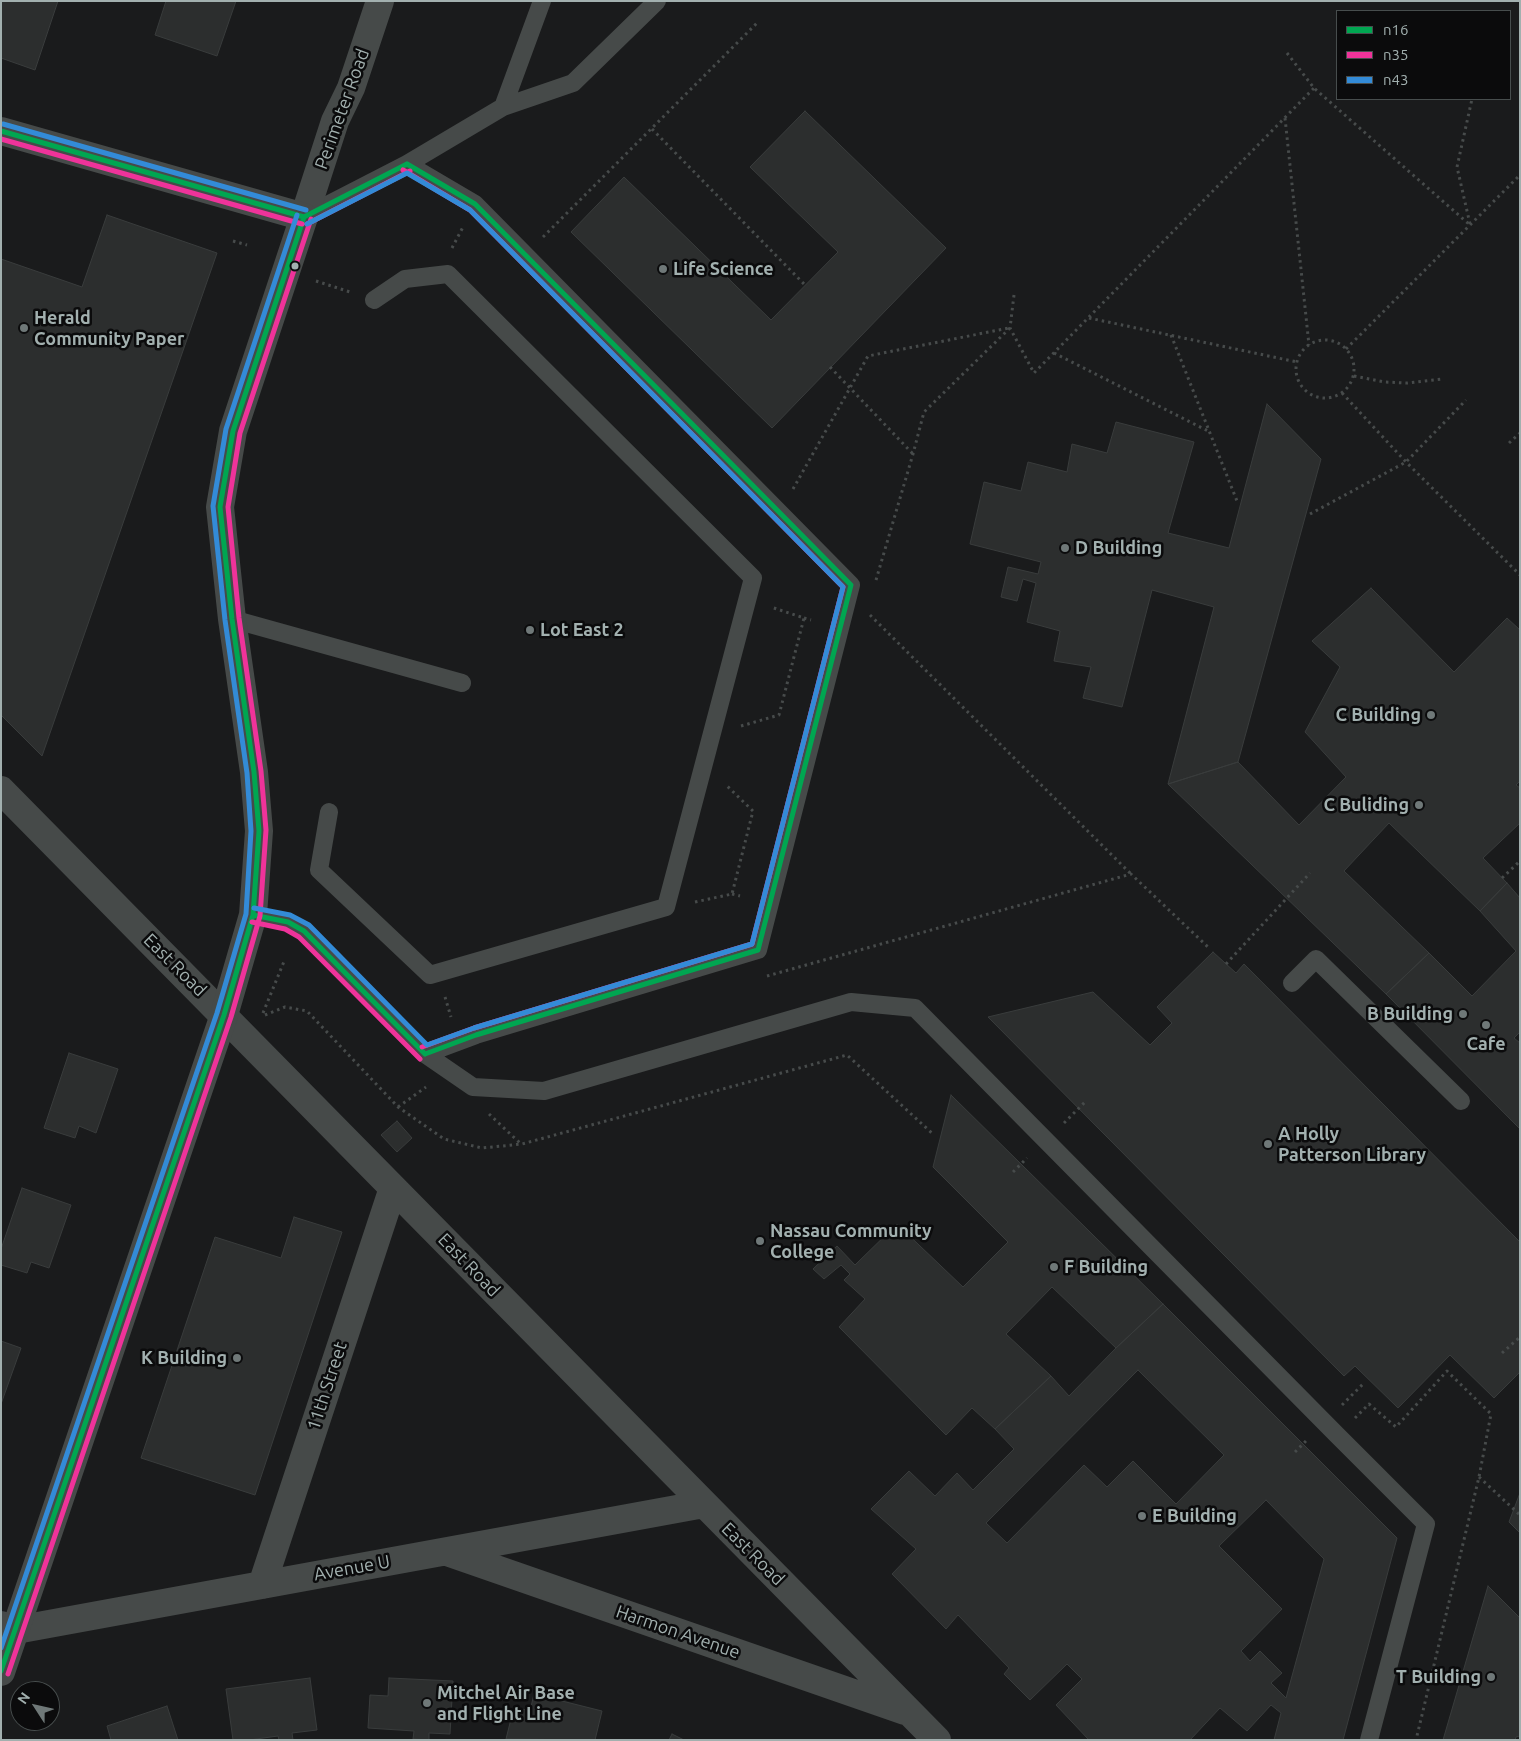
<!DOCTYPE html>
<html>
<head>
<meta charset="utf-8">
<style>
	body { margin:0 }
	#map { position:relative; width:1521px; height:1741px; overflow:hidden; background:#101011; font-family:Ubuntu,sans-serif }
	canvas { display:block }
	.frame { position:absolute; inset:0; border:2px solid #a2b0af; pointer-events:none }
	.legend { position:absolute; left:1336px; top:10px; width:175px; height:90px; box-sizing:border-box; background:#0b0b0c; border:1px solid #474d4d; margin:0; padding:6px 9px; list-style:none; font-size:15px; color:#a2b0af }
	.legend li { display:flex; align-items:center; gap:10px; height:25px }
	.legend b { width:25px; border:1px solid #474d4d }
	.north { position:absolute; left:10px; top:1681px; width:50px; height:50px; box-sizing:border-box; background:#0b0b0c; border:1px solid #474d4d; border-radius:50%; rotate:305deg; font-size:14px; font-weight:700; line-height:20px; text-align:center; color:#a2b0af }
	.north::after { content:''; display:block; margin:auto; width:18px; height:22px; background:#6f7878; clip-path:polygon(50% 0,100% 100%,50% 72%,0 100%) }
</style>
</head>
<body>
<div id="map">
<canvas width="1521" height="1741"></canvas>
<div class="frame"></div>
<ul class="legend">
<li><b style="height:6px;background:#00a651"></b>n16</li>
<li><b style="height:6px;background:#ef339a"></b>n35</li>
<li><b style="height:6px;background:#338bd7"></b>n43</li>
</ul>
<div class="north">N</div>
</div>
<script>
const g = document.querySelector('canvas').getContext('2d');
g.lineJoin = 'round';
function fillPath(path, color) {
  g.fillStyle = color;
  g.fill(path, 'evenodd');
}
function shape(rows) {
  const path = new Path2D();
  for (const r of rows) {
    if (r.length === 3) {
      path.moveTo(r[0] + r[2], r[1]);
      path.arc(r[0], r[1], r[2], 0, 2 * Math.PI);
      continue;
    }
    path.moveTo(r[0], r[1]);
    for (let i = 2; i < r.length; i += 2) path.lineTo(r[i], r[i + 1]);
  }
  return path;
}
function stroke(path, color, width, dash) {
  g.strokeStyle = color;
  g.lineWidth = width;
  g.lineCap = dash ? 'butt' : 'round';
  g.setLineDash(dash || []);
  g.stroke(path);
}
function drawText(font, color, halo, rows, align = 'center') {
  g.font = font + ' Ubuntu,sans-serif';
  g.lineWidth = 5;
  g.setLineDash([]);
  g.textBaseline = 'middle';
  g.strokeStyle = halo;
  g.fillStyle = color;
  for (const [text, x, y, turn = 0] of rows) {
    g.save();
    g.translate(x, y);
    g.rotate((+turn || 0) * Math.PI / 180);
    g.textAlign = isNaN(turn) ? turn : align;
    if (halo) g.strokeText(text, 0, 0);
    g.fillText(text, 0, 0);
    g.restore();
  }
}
fillPath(shape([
	[1,1,1520,1,1520,1740,1,1740],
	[1337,11,1510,11,1510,99,1337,99],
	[20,1691,50,1691,50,1721,20,1721]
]), '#1a1b1c');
const building = shape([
	[1,1,58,1,35,70,1,58,1,1],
	[166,1,236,1,217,56,155,35,166,1],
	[805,111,946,248,772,428,571,232,624,177,771,320,838,252,750,167,805,111],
	[107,215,217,253,42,756,1,715,1,259,82,287,107,215],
	[1267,404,1321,459,1238,762,1168,784,1214,607,1152,590,1122,707,1083,698,1091,667,1054,661,1060,631,1027,622,1036,583,1023,579,1017,601,1001,597,1008,567,1038,574,1041,562,970,544,984,482,1021,491,1028,462,1067,472,1072,444,1107,453,1116,422,1194,442,1168,533,1229,548,1267,404],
	[1371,588,1454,672,1507,618,1520,630,1520,781,1516,785,1520,788,1520,823,1483,858,1507,883,1480,911,1389,823,1344,871,1429,953,1386,994,1168,784,1238,762,1299,825,1346,777,1305,732,1340,667,1312,641,1371,588],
	[1507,883,1520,898,1520,1032,1514,1038,1520,1043,1520,1129,1386,994,1429,953,1472,996,1516,951,1480,911,1507,883],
	[1213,952,1236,973,1244,964,1520,1242,1520,1372,1494,1398,1450,1355,1398,1408,1355,1366,1344,1376,988,1017,1093,992,1150,1045,1172,1023,1157,1007,1213,952],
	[69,1053,118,1069,96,1133,79,1126,75,1138,44,1128,69,1053],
	[951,1095,1163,1304,1116,1348,1052,1287,1006,1334,1051,1376,995,1429,972,1408,946,1435,839,1327,865,1299,844,1280,850,1274,841,1265,824,1279,813,1269,837,1246,855,1265,897,1224,963,1287,1008,1242,933,1167,951,1095],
	[397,1121,412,1138,397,1152,381,1135,397,1121],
	[22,1188,71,1205,49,1268,31,1262,27,1273,1,1265,1,1249,22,1188],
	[294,1217,342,1232,255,1495,141,1458,215,1237,281,1258,294,1217],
	[1163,1304,1397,1538,1343,1740,1274,1740,1281,1713,1271,1705,1247,1731,1220,1708,1190,1740,1089,1740,1056,1705,1082,1679,1067,1664,1030,1700,1004,1674,1009,1668,958,1615,946,1629,892,1574,916,1549,871,1509,909,1471,935,1496,957,1473,973,1490,1014,1449,995,1429,1051,1376,1069,1396,1116,1348,1163,1304],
	[1138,1370,1224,1455,1176,1504,1133,1461,1107,1487,1084,1465,1007,1543,986,1523,1138,1370],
	[1266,1500,1324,1559,1286,1698,1271,1683,1282,1673,1260,1651,1250,1661,1241,1651,1282,1609,1219,1546,1266,1500],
	[1,1341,21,1348,1,1404,1,1341],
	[1520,1493,1520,1533,1509,1522,1520,1493],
	[1488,1586,1520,1618,1520,1736,1516,1737,1515,1740,1443,1740,1488,1586],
	[310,1678,317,1730,292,1733,293,1740,279,1740,278,1736,249,1740,233,1740,226,1689,310,1678],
	[389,1678,453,1681,450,1734,429,1733,429,1740,413,1739,414,1731,368,1728,370,1695,388,1696,389,1678],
	[534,1694,602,1711,595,1740,506,1739,514,1707,530,1711,534,1694],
	[167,1706,178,1740,111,1740,107,1726,167,1706],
	[672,1734,684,1740,669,1740,672,1734]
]);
fillPath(building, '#2c2e2e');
stroke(building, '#393c3c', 1);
stroke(shape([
	[1287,53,1314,88,1470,225],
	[1285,118,1309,345],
	[652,129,805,285],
	[1470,224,1457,167,1472,99],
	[543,237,757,23],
	[233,241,247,245],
	[452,248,463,227],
	[316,281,350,292],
	[1014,295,1010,328,1034,373,1314,88],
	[1089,318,1297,362],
	[1171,335,1237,501],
	[1325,369,29],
	[1346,349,1520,175],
	[1054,353,1210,432],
	[830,367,913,454],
	[1354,376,1385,382,1407,383,1443,379],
	[1342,393,1406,462,1520,575],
	[1509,443,1520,433],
	[793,489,868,356,1009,328],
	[1310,514,1406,462,1466,400],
	[876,580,913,454,924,412,1010,328],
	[870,615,1131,874],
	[804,618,811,620],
	[741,726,779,715,804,618,771,607],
	[1502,878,1520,861],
	[732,894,740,896],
	[695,902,732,894,753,811,726,785],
	[1226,964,1310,873],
	[767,976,1131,874,1209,948],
	[445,997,451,1017],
	[263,1013,285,959],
	[265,1015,285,1007,307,1011,398,1107,444,1139,482,1148,522,1144,847,1055,934,1135],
	[398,1107,426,1087],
	[489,1114,521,1144],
	[1064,1123,1085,1102],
	[1013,1172,1027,1158],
	[1502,1353,1520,1337],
	[1342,1405,1364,1383],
	[1355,1418,1369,1404,1396,1427,1447,1371,1491,1414,1479,1477,1416,1740],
	[1295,1452,1307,1440],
	[1479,1477,1520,1515]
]), '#474b4b', 3, [2.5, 4]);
stroke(shape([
	[503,107,542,1],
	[407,164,475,204,851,585,758,950,476,1035,425,1054],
	[304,217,407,164,503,107,573,83,657,1],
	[232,619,462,683],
	[329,812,319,870,430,975,666,907,753,578,448,274,405,279,374,300],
	[253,915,288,922,304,931,425,1054,473,1087,544,1091,851,1002,915,1008,1337,1435,1426,1524,1369,1740],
	[1292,983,1316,959,1461,1101]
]), '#464a49', 18);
stroke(shape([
	[304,217,335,121,351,88,380,1],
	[1,790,937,1740],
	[447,1552,905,1711],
	[262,1585,393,1188],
	[1,1625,16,1630,704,1504]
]), '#464a49', 28);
stroke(shape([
	[1,131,304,217,233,431,220,507,232,619,254,772,259,831,253,915,224,1015,1,1672]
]), '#464a49', 28);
stroke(shape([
	[1,131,304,217],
	[407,164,475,204,851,585,758,950,476,1035,425,1054],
	[304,217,407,164],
	[253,915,288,922,304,931,425,1054],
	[1,1671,224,1015,253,915,259,831,254,772,232,619,220,507,233,431,304,217]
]), '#00a651', 5);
stroke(shape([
	[1,139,302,224],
	[403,170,470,210,843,587,752,944,474,1028,422,1047],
	[307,224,410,171],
	[252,922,285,929,299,937,420,1059],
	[8,1674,231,1017,260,916,266,830,261,771,239,618,228,507,240,433,311,219]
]), '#ef339a', 5);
stroke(shape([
	[3,124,306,210],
	[254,908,290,915,309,925,427,1045,474,1028,752,944,843,587,470,210,407,173,307,224],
	[1,1648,217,1013,246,914,251,831,247,773,225,620,213,506,226,429,297,215]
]), '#338bd7', 5);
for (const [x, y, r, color] of [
	[295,266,4.5,"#a2b0af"],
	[663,269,5,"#6f7878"],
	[24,328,5,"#6f7878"],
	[1065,548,5,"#6f7878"],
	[530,630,5,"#6f7878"],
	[1431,715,5,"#6f7878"],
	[1419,805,5,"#6f7878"],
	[1463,1014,5,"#6f7878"],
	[1486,1025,5,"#6f7878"],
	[1268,1144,5,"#6f7878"],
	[760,1241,5,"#6f7878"],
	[1054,1267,5,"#6f7878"],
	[237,1358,5,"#6f7878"],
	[1142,1516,5,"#6f7878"],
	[1491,1677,5,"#6f7878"],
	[427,1703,5,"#6f7878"]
]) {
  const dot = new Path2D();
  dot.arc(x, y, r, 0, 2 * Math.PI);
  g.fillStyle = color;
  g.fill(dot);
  stroke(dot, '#0b0b0c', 2);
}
drawText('18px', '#a2b0af', '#0b0b0c', [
	["Perimeter Road",342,109,-70],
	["East Road",175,965,45],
	["East Road",469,1265,46],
	["11th Street",327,1386,-72],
	["East Road",753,1554,45],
	["Avenue U",352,1568,-10],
	["Harmon Avenue",678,1632,19]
]);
drawText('bold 18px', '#a2b0af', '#0b0b0c', [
	["Life Science",673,269],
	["Herald",34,318],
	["Community Paper",34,339],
	["D Building",1075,548],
	["Lot East 2",540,630],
	["C Building",1421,715,"right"],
	["C Buliding",1409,805,"right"],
	["B Building",1453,1014,"right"],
	["Cafe",1486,1044,"center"],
	["A Holly",1278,1134],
	["Patterson Library",1278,1155],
	["Nassau Community",770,1231],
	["College",770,1252],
	["F Building",1064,1267],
	["K Building",227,1358,"right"],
	["E Building",1152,1516],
	["T Building",1481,1677,"right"],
	["Mitchel Air Base",437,1693],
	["and Flight Line",437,1714]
], 'left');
</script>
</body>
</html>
